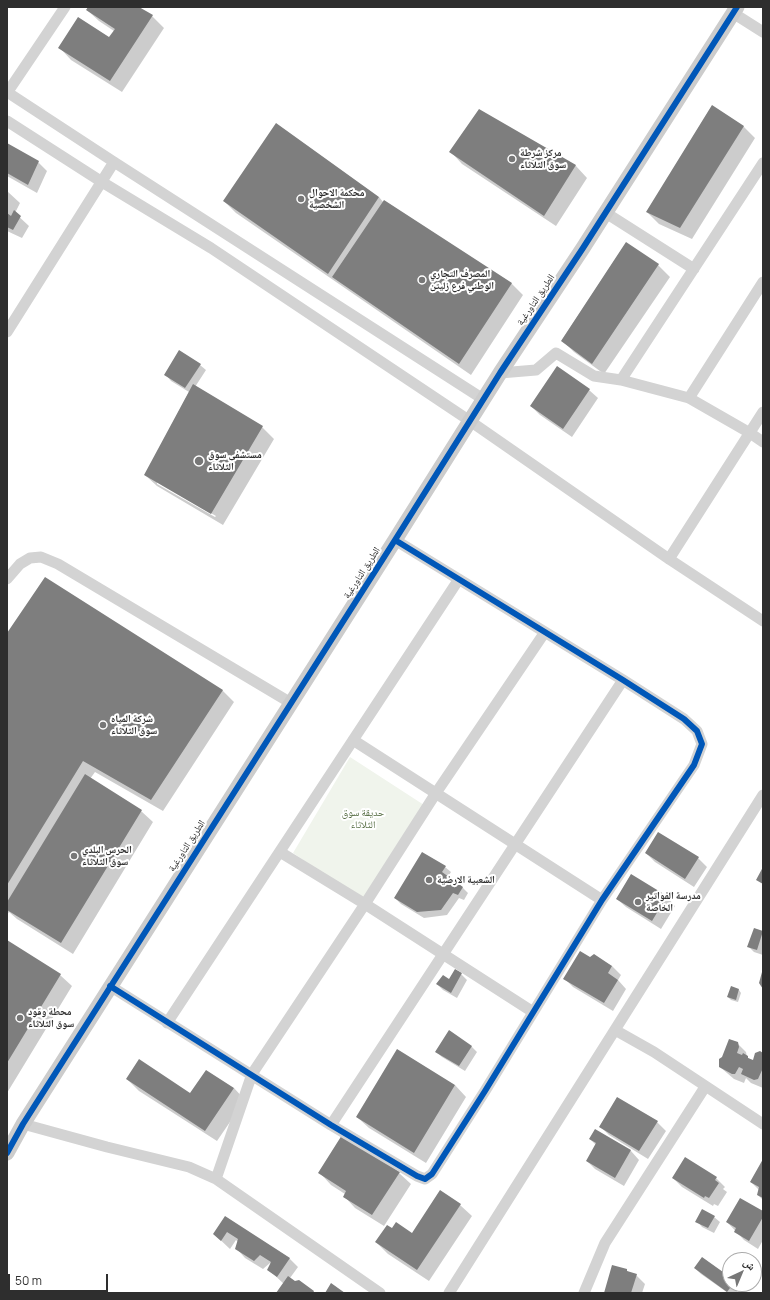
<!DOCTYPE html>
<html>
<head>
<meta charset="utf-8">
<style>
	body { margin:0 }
	#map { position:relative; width:770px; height:1300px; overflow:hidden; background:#fff; font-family:Manrope,"Noto Naskh Arabic",sans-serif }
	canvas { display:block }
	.frame { position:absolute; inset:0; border:8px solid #2e2e2e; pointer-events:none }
	.north { position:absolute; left:722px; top:1252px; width:40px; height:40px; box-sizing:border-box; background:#fff; border:1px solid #ababab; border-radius:50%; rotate:44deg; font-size:11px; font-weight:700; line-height:16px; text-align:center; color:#2e2e2e }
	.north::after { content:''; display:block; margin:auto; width:14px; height:18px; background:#777; clip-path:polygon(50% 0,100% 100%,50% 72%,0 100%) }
	.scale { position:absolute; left:8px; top:1274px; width:100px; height:18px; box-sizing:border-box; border:2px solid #2e2e2e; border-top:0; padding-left:5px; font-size:12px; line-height:14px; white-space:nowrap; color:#2e2e2e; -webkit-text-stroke:3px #fff; paint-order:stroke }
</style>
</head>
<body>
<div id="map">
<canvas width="770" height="1300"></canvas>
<div class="frame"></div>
<div class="north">ش</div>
<div class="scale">50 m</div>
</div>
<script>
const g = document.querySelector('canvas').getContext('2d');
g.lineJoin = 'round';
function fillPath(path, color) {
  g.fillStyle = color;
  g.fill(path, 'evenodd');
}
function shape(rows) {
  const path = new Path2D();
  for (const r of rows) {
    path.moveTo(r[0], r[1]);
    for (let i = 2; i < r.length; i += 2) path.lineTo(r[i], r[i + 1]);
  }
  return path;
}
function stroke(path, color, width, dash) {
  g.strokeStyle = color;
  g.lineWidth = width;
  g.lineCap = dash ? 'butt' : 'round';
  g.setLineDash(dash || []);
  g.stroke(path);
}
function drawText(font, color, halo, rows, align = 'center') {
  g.font = font + ' Manrope,"Noto Naskh Arabic",sans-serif';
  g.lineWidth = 4;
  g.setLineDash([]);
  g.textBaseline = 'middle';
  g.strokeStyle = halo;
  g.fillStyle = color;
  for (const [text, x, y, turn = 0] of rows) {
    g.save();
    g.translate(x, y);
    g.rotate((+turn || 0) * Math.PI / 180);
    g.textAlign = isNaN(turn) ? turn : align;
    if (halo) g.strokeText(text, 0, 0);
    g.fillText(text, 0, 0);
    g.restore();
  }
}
fillPath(shape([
	[350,757,424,805,363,900,293,853]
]), '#f0f4ec');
fillPath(shape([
	[89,7,138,7,152,16,164,28,122,92,71,60,60,48,110,38,114,31,99,21,87,10],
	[712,106,744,127,755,138,692,239,659,224,647,212],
	[479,110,576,166,587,178,556,226,462,164,451,152],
	[7,144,38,162,47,171,37,193,7,176],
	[7,191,20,203,15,213,29,226,22,238,7,231],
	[379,197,384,203,511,283,523,295,471,375,236,213,224,201],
	[626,243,658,265,670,277,604,374,574,352,562,340],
	[200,365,206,370,195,387,262,427,274,439,223,525,157,486,145,475,189,392,171,381,166,375],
	[157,482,216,516,215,517,157,484],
	[589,390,598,398,572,437,540,415,531,406],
	[7,635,222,690,234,702,163,811,95,772,90,779,141,811,153,822,73,954,17,919,9,912,7,915],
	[646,853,698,858,707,867,694,887,655,862],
	[445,867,451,872,448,877,463,888,468,893,464,900,459,898,447,915,424,918,401,904,395,898],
	[631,875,667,897,675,906,661,929,626,907,617,899],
	[755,929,763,932,763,955,754,952,748,946],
	[7,942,60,975,72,986,7,1093],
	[594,956,612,966,621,975,618,980,626,989,613,1011,573,987,565,979],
	[461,974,467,980,457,998,443,990,437,984,450,981],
	[731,988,739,990,741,993,738,1002,731,1000,728,997],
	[450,1031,472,1047,477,1052,465,1071,442,1057,436,1052],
	[737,1043,746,1052,747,1057,751,1060,753,1061,763,1054,763,1088,751,1083,746,1078,744,1083,734,1079,720,1067],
	[127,1079,191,1094,234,1088,245,1100,217,1141,139,1091],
	[455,1085,466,1097,426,1163,369,1128,357,1117],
	[657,1122,666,1131,648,1159,609,1135,600,1126],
	[595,1130,631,1151,639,1160,624,1186,595,1169,587,1161,596,1145,590,1139],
	[763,1162,763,1200,758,1195,759,1190,751,1182],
	[320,1173,399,1173,411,1184,384,1226,355,1208,344,1196,345,1194,331,1185],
	[673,1178,716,1178,725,1187,723,1189,727,1192,718,1206,714,1204,713,1206,682,1187],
	[460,1205,472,1216,429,1281,388,1254,376,1242,392,1229,412,1234],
	[763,1212,763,1240,758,1249,744,1240,727,1222],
	[225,1217,289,1258,298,1267,290,1278,295,1282,299,1281,315,1293,277,1293,284,1284,269,1270,271,1264,270,1263,263,1269,245,1258,237,1249,238,1242,236,1240,230,1249,214,1234],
	[714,1217,720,1222,714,1233,702,1227,697,1221],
	[695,1268,730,1279,730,1284,737,1284,740,1287,736,1293,728,1293,701,1274],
	[626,1270,630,1273,636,1275,645,1284,642,1293,605,1293]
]), '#0003');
fillPath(shape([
	[88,7,139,7,153,15,110,81,58,48,78,17,109,37,115,29,86,10],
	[712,105,744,126,680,228,646,212],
	[479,109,576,165,544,216,449,152],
	[276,123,379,197,328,274,223,201],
	[7,143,39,161,28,185,7,173],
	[384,200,512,283,459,364,332,277],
	[14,210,21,216,13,230,7,227,7,213,11,216],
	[626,242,659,264,592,364,561,341],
	[179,350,201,364,185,388,164,375],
	[557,366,590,389,563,429,530,406],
	[193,384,263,426,211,514,144,475],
	[45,577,223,690,151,800,83,761,7,885,7,633],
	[85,774,142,810,61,943,7,910,7,902],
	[658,832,699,857,685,879,645,853],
	[422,852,446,866,442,872,463,887,458,895,453,893,441,910,417,912,394,898],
	[763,867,763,884,756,880],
	[631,874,667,896,652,921,616,899],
	[754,928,763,931,757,950,747,947],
	[7,940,61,974,7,1063],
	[580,951,590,957,594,954,612,966,608,973,618,980,604,1003,563,979],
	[455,969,462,973,451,993,436,984,443,975,449,979],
	[762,972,763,973,763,989,759,983],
	[731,986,739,989,736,1000,727,997],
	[449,1030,472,1046,459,1066,435,1052],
	[729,1039,738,1042,739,1047,737,1053,742,1055,743,1053,748,1056,748,1058,753,1060,755,1053,760,1051,763,1053,763,1068,758,1079,754,1080,741,1074,743,1069,739,1067,735,1074,732,1074,719,1067,719,1059,722,1057],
	[397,1049,455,1085,414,1153,356,1117],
	[139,1059,190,1093,206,1070,234,1088,205,1131,126,1079],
	[617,1097,658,1121,639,1151,599,1127],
	[595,1129,631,1150,615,1178,586,1161,596,1143,589,1139],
	[342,1135,400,1172,372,1215,343,1197,346,1191,318,1173],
	[685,1157,717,1177,715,1180,719,1183,709,1198,705,1196,704,1198,672,1178],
	[763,1159,763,1198,757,1195,759,1187,750,1182],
	[440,1190,461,1204,417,1270,375,1242,387,1225,392,1228,396,1222,412,1233],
	[740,1198,763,1211,763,1217,749,1241,734,1232,736,1228,726,1222],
	[702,1209,715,1216,708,1228,695,1222],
	[225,1216,290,1258,277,1277,267,1270,271,1262,260,1255,254,1261,235,1249,238,1239,227,1232,221,1241,213,1234],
	[702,1257,730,1277,730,1284,733,1284,727,1292,694,1268],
	[612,1265,627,1269,627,1271,637,1274,631,1293,604,1293],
	[288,1276,295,1281,299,1280,314,1291,313,1293,276,1293],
	[331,1283,345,1293,325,1293]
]), '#7e7e7e');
stroke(shape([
	[733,13,763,32],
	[7,92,114,162,483,399],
	[7,93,65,7],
	[7,121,102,182,211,248,470,421,669,559,763,621],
	[606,213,694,269],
	[7,332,114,162],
	[500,373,536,370,556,353,594,376,621,380,689,398,750,433,763,442],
	[621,380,763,163],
	[689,398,763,282],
	[669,559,763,412],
	[7,579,20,564,30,558,41,557,58,564,291,703],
	[353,740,602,900],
	[280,852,365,904,533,1012],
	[110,986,331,1125,417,1176,425,1179,432,1174,485,1091,602,900,694,765,702,744,697,731,684,719,623,680,395,540],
	[167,1023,459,579],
	[615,1030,654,1052,763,1124],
	[23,1124,107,1147,189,1167,216,1179,380,1293],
	[331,1125,623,680],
	[216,1179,252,1074,365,904,436,793,545,632],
	[449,1293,763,795],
	[584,1293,605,1243,705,1087]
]), '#d3d3d3', 11);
stroke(shape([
	[7,1153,23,1124,395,540,500,373,583,248,737,7]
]), '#ccc', 15);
stroke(shape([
	[110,986,331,1125,417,1176,425,1179,432,1174,485,1091,602,900,694,765,702,744,697,731,684,719,623,680,395,540],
	[7,1153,23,1124,395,540,500,373,583,248,737,7]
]), '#0057b8', 6);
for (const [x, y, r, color] of [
	[512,159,4,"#777"],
	[301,199,4,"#777"],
	[422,280,4,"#777"],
	[199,461,5,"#777"],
	[103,725,4,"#777"],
	[74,856,4,"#777"],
	[429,880,4,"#777"],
	[638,902,4,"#777"],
	[20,1018,4,"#777"]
]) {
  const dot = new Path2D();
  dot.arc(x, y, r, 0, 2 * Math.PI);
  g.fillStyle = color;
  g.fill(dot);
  stroke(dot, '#fff', 1.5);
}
drawText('bold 10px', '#2e2e2e', '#fff', [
	["مركز شرطة",520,153],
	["سوق الثلاثاء",520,165],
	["محكمة الاحوال",309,193],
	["الشخصية",309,205],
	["المصرف التجاري",430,274],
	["الوطني فرع زليتن",430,286],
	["مستشفى سوق",208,455],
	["الثلاثاء",208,467],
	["شركة المياه",111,719],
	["سوق الثلاثاء",111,731],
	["الحرس البلدي",82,850],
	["سوق الثلاثاء",82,862],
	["الشعبية الارضية",437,880],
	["مدرسة الفواتير",646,896],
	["الخاصة",646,908],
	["محطة وقود",28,1012],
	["سوق الثلاثاء",28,1024]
], 'left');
drawText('10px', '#2e2e2e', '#fff', [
	["الطريق التاورغية",536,300,-56],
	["الطريق التاورغية",362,573,-57],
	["الطريق التاورغية",187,846,-57]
]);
drawText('10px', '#50683d', '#fff', [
	["حديقة سوق",363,813],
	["الثلاثاء",363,825]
]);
</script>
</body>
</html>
